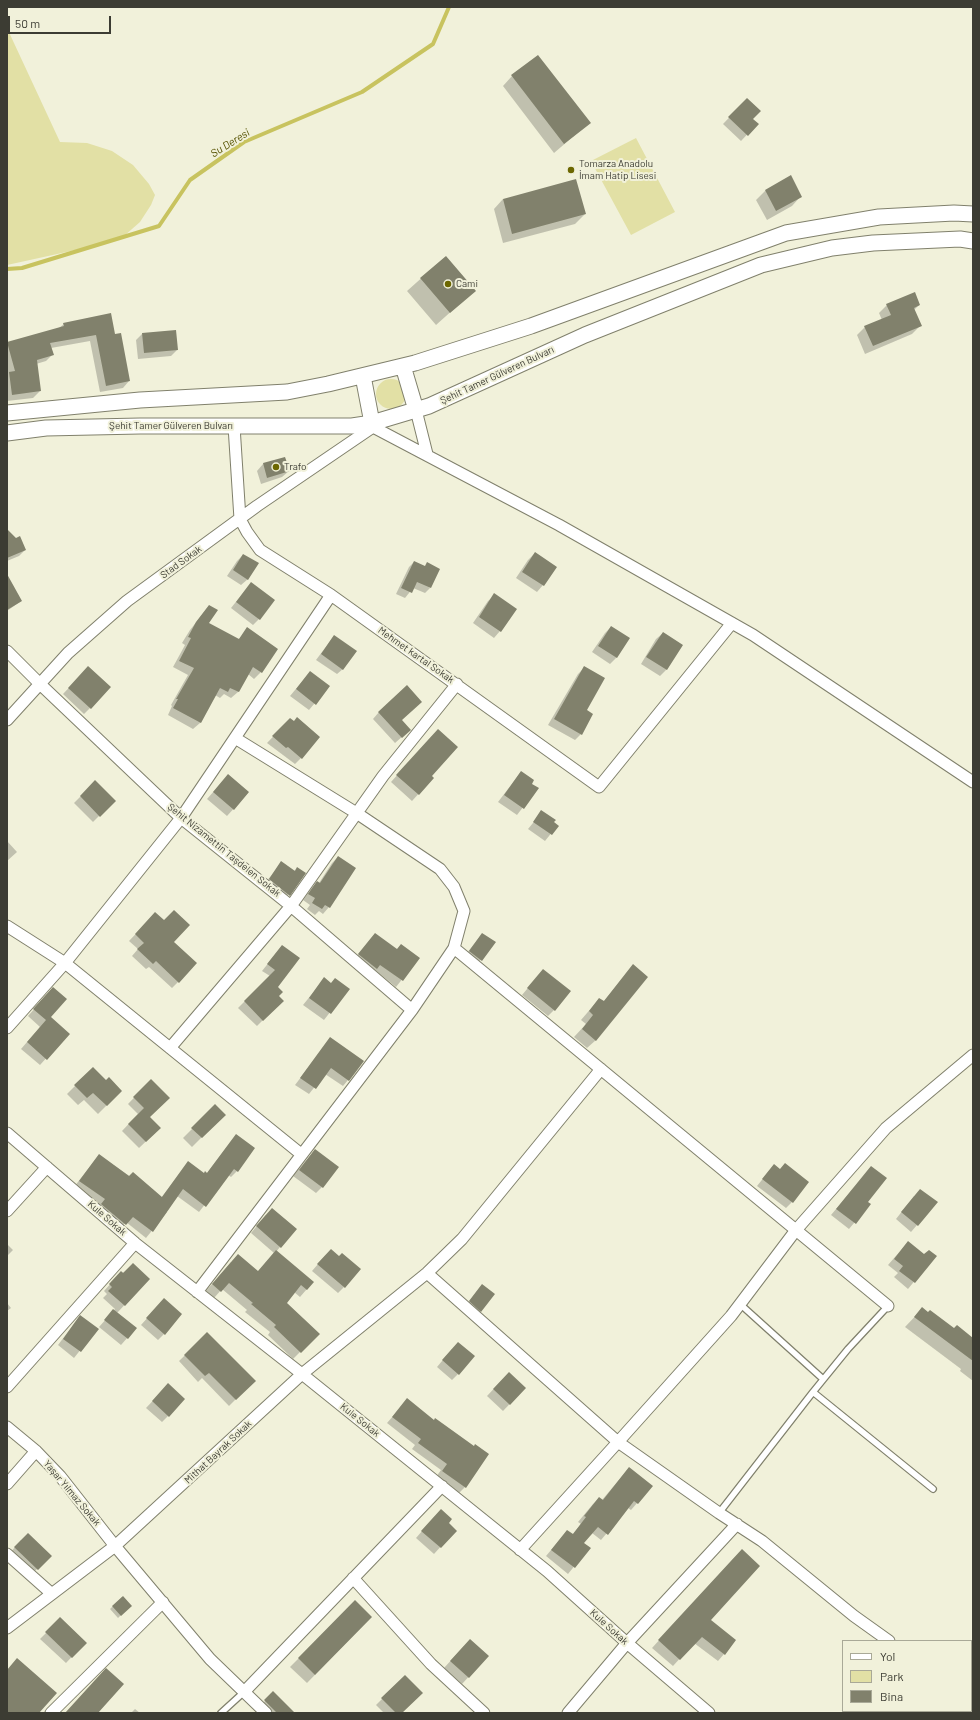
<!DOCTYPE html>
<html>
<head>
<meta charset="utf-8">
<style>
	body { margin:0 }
	#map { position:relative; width:980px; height:1720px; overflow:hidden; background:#f1f1da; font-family:Barlow,sans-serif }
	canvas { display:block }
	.frame { position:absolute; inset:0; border:8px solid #3c3c33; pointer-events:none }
	.legend { position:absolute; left:842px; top:1640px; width:130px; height:72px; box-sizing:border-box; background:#f1f1da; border:1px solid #a9a997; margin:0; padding:5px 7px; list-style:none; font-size:12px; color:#3c3c33 }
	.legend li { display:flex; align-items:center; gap:8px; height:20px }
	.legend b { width:20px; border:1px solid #a9a997 }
	.scale { position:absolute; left:8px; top:16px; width:103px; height:18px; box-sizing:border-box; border:2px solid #3c3c33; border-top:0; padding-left:5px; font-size:12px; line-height:14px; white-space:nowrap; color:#3c3c33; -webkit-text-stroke:3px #f1f1da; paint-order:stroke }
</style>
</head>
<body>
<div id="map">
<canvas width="980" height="1720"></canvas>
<div class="frame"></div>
<ul class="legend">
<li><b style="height:5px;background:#fff"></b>Yol</li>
<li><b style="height:11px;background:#e2e0a5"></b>Park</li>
<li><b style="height:11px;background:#81816c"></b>Bina</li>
</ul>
<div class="scale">50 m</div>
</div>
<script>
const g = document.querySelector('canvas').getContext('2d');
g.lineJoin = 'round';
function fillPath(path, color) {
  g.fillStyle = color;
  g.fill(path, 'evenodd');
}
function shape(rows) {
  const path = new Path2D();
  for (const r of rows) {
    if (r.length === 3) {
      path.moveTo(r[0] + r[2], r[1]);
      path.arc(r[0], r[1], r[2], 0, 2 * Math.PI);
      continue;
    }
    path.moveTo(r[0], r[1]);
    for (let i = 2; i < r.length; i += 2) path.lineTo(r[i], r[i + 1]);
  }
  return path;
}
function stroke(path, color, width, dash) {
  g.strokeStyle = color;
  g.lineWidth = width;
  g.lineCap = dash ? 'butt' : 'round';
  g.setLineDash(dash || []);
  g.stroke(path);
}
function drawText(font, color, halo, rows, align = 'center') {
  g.font = font + ' Barlow,sans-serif';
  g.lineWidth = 4;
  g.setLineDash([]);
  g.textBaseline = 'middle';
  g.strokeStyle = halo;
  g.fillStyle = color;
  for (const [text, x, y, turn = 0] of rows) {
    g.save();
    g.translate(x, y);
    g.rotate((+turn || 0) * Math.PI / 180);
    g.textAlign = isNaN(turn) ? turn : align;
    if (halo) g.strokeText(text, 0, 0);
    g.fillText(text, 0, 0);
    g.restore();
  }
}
fillPath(shape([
	[7,28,60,142,87,143,112,151,133,165,149,184,155,195,151,205,140,222,124,236,103,244,7,265],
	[636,138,675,212,631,235,591,161],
	[391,394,15]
]), '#e2e0a5');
fillPath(shape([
	[512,76,589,123,554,153,503,86],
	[747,99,752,119,757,124,741,141,723,124],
	[790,177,801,196,792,206,767,220,756,200,765,191],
	[503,199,585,214,575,224,503,243,494,209],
	[445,257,474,291,436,325,407,291],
	[887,305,919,305,914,310,920,326,912,334,865,354,857,335,865,327,882,320,879,313],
	[64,324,114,335,129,381,123,388,100,392,90,341,51,348,53,354,46,361,36,364,40,391,33,398,7,401,7,344,59,328],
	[142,334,177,350,171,356,138,359,136,340],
	[263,464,289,471,282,477,261,484,257,471],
	[7,543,25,550,19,556,7,561],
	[535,553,555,567,543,585,537,592,516,578,528,560],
	[243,555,248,579,241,585,227,576,237,561],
	[414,562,430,588,425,593,413,588,405,598,396,594,409,567],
	[7,576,21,601,7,611],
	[251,583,259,619,253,625,231,608],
	[495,595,500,631,494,638,473,623,488,601],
	[209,606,208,624,238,640,248,629,261,672,254,679,248,674,238,692,231,698,224,694,220,698,215,695,200,723,193,729,168,715,172,706,171,705,188,675,173,667,185,645,182,643,190,630],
	[611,627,629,638,616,658,610,664,592,652,605,633],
	[663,633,682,645,666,670,660,676,641,664,656,639],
	[334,636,343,669,337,674,316,660],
	[584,668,586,711,581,734,575,740,548,725,578,674],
	[310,672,329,686,309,710,290,696],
	[82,674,90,708,84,714,63,694],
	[379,712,401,721,403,736,395,743,373,719],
	[290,719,301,758,295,764,267,743],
	[432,736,430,776,433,778,412,801,391,782],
	[521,772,530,784,537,789,517,815,498,802],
	[95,782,114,801,93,822,74,803],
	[222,782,248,793,227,816,207,799],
	[542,812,557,826,545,841,528,829],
	[7,841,17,852,7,861],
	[338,857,329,907,323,914,319,911,315,915,307,909,310,905,303,900,311,889,317,882,319,883,332,863],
	[281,863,294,871,297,868,304,873,283,901,263,886],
	[149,920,164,921,173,942,178,982,172,988,149,967,146,969,132,956,138,949,129,941],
	[375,934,396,950,419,958,396,987,375,970,370,975,353,961],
	[482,934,494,943,475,967,463,958],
	[282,946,277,988,277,996,282,1001,257,1026,238,1008,270,976,262,971],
	[633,966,596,1040,587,1048,574,1037,586,1024,581,1020,599,999,603,1002],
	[543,970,554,1010,548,1016,522,995],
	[324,979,331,984,348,989,324,1020,303,1005],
	[47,995,49,1018,68,1034,40,1065,21,1049,40,1027,28,1016],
	[330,1039,348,1080,343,1086,325,1074,309,1094,295,1085],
	[93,1068,106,1081,121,1091,98,1114,84,1100,78,1105,67,1094],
	[151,1080,149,1117,160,1128,139,1148,122,1131,138,1114,128,1104],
	[215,1106,224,1115,192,1147,183,1138],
	[236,1135,237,1171,231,1177,228,1175,199,1212,177,1196,166,1210,167,1212,146,1238,126,1222,119,1230,74,1187,99,1155,161,1198,183,1169,204,1174,207,1173],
	[315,1150,322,1187,316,1193,293,1176],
	[774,1165,792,1202,786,1208,757,1186],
	[852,1190,870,1204,849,1229,831,1215],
	[914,1196,936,1203,911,1232,896,1219],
	[266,1215,280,1247,276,1252,313,1282,300,1297,294,1292,286,1303,318,1334,293,1359,268,1335,270,1332,245,1312,247,1310,222,1289,214,1298,206,1291,231,1262,258,1272,274,1253,251,1233],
	[908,1242,924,1256,935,1256,908,1289,894,1277,898,1273,888,1265],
	[7,1244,13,1250,7,1256],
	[325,1256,344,1287,338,1293,312,1271],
	[121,1272,149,1279,117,1313,136,1328,121,1345,99,1327,115,1309,103,1298,107,1294,104,1291],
	[482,1285,480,1311,474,1317,464,1308],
	[7,1303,11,1308,7,1311],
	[158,1306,164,1334,158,1340,141,1325],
	[922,1309,954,1329,973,1339,973,1381,960,1371,961,1369,905,1327],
	[80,1316,97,1329,74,1358,58,1345],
	[207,1334,254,1381,229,1406,202,1378,198,1382,179,1361],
	[452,1349,458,1374,452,1380,437,1367],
	[503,1379,525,1388,503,1411,487,1396],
	[162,1391,168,1416,162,1422,146,1408],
	[407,1400,465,1487,459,1493,436,1477,441,1470,412,1449,415,1445,387,1423],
	[629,1468,652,1486,631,1510,628,1508,601,1540,592,1533,583,1543,589,1548,568,1574,546,1556,567,1531,572,1535,581,1524,578,1522,593,1504,599,1498,602,1500],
	[435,1516,447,1523,455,1531,434,1554,416,1538],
	[21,1540,50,1556,31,1575,9,1554],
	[735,1557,709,1620,724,1654,718,1661,694,1643,673,1666,652,1648],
	[122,1597,130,1606,118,1618,110,1609],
	[355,1602,371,1617,307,1683,290,1667],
	[60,1619,85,1643,66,1663,40,1639],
	[464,1646,488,1656,462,1684,444,1668],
	[405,1676,401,1713,384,1713,376,1705],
	[273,1693,293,1713,262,1713,258,1708],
	[135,1709,140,1713,131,1713]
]), '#0003');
stroke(shape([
	[7,269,22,268,159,226,190,180,244,142,362,92,433,44,449,7]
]), '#c8c35f', 4);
fillPath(shape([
	[538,55,591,123,564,144,511,75],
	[747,98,761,111,753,119,759,124,748,136,728,117],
	[791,175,802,197,776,211,765,190],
	[576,179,586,214,512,234,503,199],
	[446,256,476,291,450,313,420,278],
	[915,292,920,305,914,308,922,326,873,346,864,326,891,315,886,304],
	[111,313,115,334,121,333,130,381,106,386,96,335,50,343,54,355,37,360,41,391,12,395,9,372,15,371,7,342,64,326,63,323],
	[176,330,178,350,144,353,142,333],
	[285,457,290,471,267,478,263,463],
	[7,529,16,538,20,536,26,550,7,558],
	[535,552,557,567,544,586,522,572],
	[243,554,259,563,248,580,233,570],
	[414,561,425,566,427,562,440,569,431,588,417,582,412,593,401,588],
	[7,574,22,601,7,610],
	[251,582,275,600,260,620,236,602],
	[494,593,517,609,501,632,479,617],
	[209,605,218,610,209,623,239,639,247,627,278,649,262,673,253,667,239,692,230,688,228,692,220,688,201,723,173,708,178,699,176,699,194,668,179,661,191,638,188,637,196,622],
	[611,626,630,638,617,658,598,646],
	[663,632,683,645,667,670,646,657],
	[334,635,357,651,343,670,321,654],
	[88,666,111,687,91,709,68,688],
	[584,666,605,678,587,710,593,714,582,735,554,719],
	[310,671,330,686,316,705,296,689],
	[407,685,422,702,402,720,411,730,402,738,378,712],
	[297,717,320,737,302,759,288,747,286,748,272,736,290,718,294,721],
	[438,729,458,747,432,776,434,778,419,795,396,775],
	[521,771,534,780,532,784,539,788,524,809,504,795],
	[228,774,249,792,234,810,213,792],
	[95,780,116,801,100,817,80,796],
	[541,810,556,820,554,822,559,826,552,835,533,822],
	[338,856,356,868,330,908,325,905,322,909,312,903,315,898,308,894,317,881,320,883],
	[281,861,295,871,297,867,306,873,290,896,269,879],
	[174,910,190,925,174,942,197,963,179,983,156,961,153,964,137,949,144,943,135,934,155,912,164,920],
	[375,933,397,949,401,944,420,958,403,981,380,965,377,969,358,954],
	[482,933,496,942,482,961,469,951],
	[282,945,300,958,278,987,283,992,279,996,284,1001,263,1021,244,1001,275,970,267,964],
	[633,964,648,977,596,1041,582,1029,593,1015,589,1011,599,998,604,1001],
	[543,969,571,991,555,1011,527,988],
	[324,977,331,983,335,978,350,989,331,1014,309,998],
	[53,987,67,999,51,1017,70,1034,47,1060,27,1042,46,1020,33,1009],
	[330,1037,364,1061,349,1081,331,1068,316,1089,300,1078],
	[93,1067,106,1080,109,1077,122,1091,107,1106,93,1093,87,1098,74,1085],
	[151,1079,170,1098,150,1117,161,1128,146,1142,128,1124,144,1108,133,1097],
	[215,1104,226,1115,202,1138,191,1128],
	[236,1134,255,1148,238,1172,234,1169,206,1207,183,1189,153,1232,133,1217,126,1225,101,1204,105,1199,79,1181,99,1154,129,1176,133,1172,162,1197,188,1161,204,1173,205,1171,207,1173],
	[315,1149,339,1167,323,1188,299,1170],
	[785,1163,809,1182,793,1203,762,1179,774,1164,780,1169],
	[871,1166,887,1178,868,1202,871,1204,856,1224,836,1209],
	[920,1189,938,1202,918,1226,901,1212],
	[272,1208,297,1229,281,1248,256,1226],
	[908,1241,924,1254,929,1250,937,1256,915,1283,899,1271,903,1266,894,1259],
	[331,1249,339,1256,342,1253,361,1269,345,1288,317,1264],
	[276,1250,314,1282,307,1290,301,1285,287,1303,320,1334,301,1353,274,1327,276,1325,251,1304,253,1303,229,1283,221,1292,212,1284,238,1254,258,1271],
	[133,1263,150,1279,125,1306,108,1291,112,1287,109,1284,121,1271,123,1273],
	[482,1284,495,1294,481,1312,469,1301],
	[164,1298,182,1314,165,1335,146,1318],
	[922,1307,928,1312,930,1310,954,1328,957,1325,973,1338,973,1361,914,1317],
	[113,1309,137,1328,128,1339,104,1320],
	[80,1315,99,1329,81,1352,63,1339],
	[207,1332,256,1381,236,1400,209,1373,205,1376,184,1355],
	[458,1342,475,1356,459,1375,442,1360],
	[509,1372,526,1388,510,1405,493,1389],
	[168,1383,185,1399,169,1417,152,1401],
	[407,1398,434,1420,435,1418,474,1446,475,1444,489,1454,466,1488,442,1471,447,1464,418,1443,421,1439,392,1417],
	[629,1467,653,1486,638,1504,634,1501,608,1535,598,1527,584,1543,591,1548,575,1568,551,1550,567,1530,573,1534,586,1517,584,1516,599,1497,603,1500],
	[441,1509,452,1519,449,1523,457,1531,441,1548,421,1531],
	[28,1533,52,1556,38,1570,14,1547],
	[742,1549,760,1566,711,1620,736,1640,725,1655,702,1637,680,1660,658,1640],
	[123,1596,132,1606,121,1616,112,1606],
	[355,1600,372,1617,315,1675,298,1658],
	[60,1617,87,1643,72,1658,45,1632],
	[470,1639,489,1656,469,1678,450,1661],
	[17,1658,57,1693,39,1713,7,1713,7,1670],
	[106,1668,124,1684,98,1713,65,1713],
	[405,1675,423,1693,402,1713,396,1713,381,1698],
	[273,1691,295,1713,277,1713,264,1700]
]), '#81816c');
const service = shape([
	[740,1304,823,1379],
	[813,1392,933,1489],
	[719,1513,813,1392,848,1349,888,1306],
	[221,1713,244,1692]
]);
const minor = shape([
	[416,410,427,454],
	[372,423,373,427,559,525,753,635,973,782],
	[234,426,240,519,247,532,260,550,331,595,599,787,732,623],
	[7,651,40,684,181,818,291,906,412,1010],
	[7,720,68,653,127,601,257,506,373,427],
	[7,926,65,963,301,1154],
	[454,948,888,1306],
	[7,1028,65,963,181,818,331,595],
	[170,1048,291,906,383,776,457,684],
	[7,1133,135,1243,302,1374,547,1571,627,1643,709,1713],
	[7,1211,47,1167],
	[427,1273,618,1442,719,1513,762,1541,854,1616,889,1641],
	[197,1292,412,1010,454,948,464,911,454,887,440,869,358,814,235,738],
	[7,1387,135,1243],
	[7,1427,36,1451,60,1476,115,1546,210,1659,266,1713],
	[7,1484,36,1451],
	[520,1550,618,1442,731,1316,796,1230,886,1128,973,1055],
	[7,1554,52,1594],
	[353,1578,431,1664,484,1713],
	[7,1628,115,1546,302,1374,427,1273,462,1239,601,1069],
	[244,1692,442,1486],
	[971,1702,973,1704],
	[51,1713,163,1602],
	[568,1713,627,1643,737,1524]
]);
const secondary = shape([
	[403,366,416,410],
	[363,376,372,423],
	[7,413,140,400,287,392,328,384,415,363,531,326,786,233,879,217,954,213,973,214],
	[7,433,46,428,140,426,352,426,372,423,429,406,585,335,761,265,832,248,873,243,960,239,973,241]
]);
stroke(service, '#80806c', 8);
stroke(minor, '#80806c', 13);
stroke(secondary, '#80806c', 17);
stroke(service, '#fff', 5.5);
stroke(minor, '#fff', 11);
stroke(secondary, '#fff', 15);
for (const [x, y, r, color] of [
	[571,170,4,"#6c6700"],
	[448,284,4,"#6c6700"],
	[276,467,4,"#6c6700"]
]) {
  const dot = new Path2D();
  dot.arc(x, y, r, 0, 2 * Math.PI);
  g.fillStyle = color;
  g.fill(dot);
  stroke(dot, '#f1f1da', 1.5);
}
drawText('10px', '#3c3c33', '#f1f1da', [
	["Tomarza Anadolu",579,164],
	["İmam Hatip Lisesi",579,176],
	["Cami",456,284],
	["Trafo",284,467]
], 'left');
drawText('10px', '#3c3c33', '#f1f1da', [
	["Şehit Tamer Gülveren Bulvarı",497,375,-25],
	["Şehit Tamer Gülveren Bulvarı",171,426],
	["Stad Sokak",181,562,-36],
	["Mehmet kartal Sokak",416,655,35],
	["Şehit Nizamettin Taşdelen Sokak",224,850,39],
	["Kule Sokak",107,1218,41],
	["Kule Sokak",360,1420,39],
	["Mithat Bayrak Sokak",218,1452,-43],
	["Yaşar Yılmaz Sokak",72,1493,50],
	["Kule Sokak",609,1627,42]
]);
drawText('italic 11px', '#565200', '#f1f1da', [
	["Su Deresi",230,143,-32]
]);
</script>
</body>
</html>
